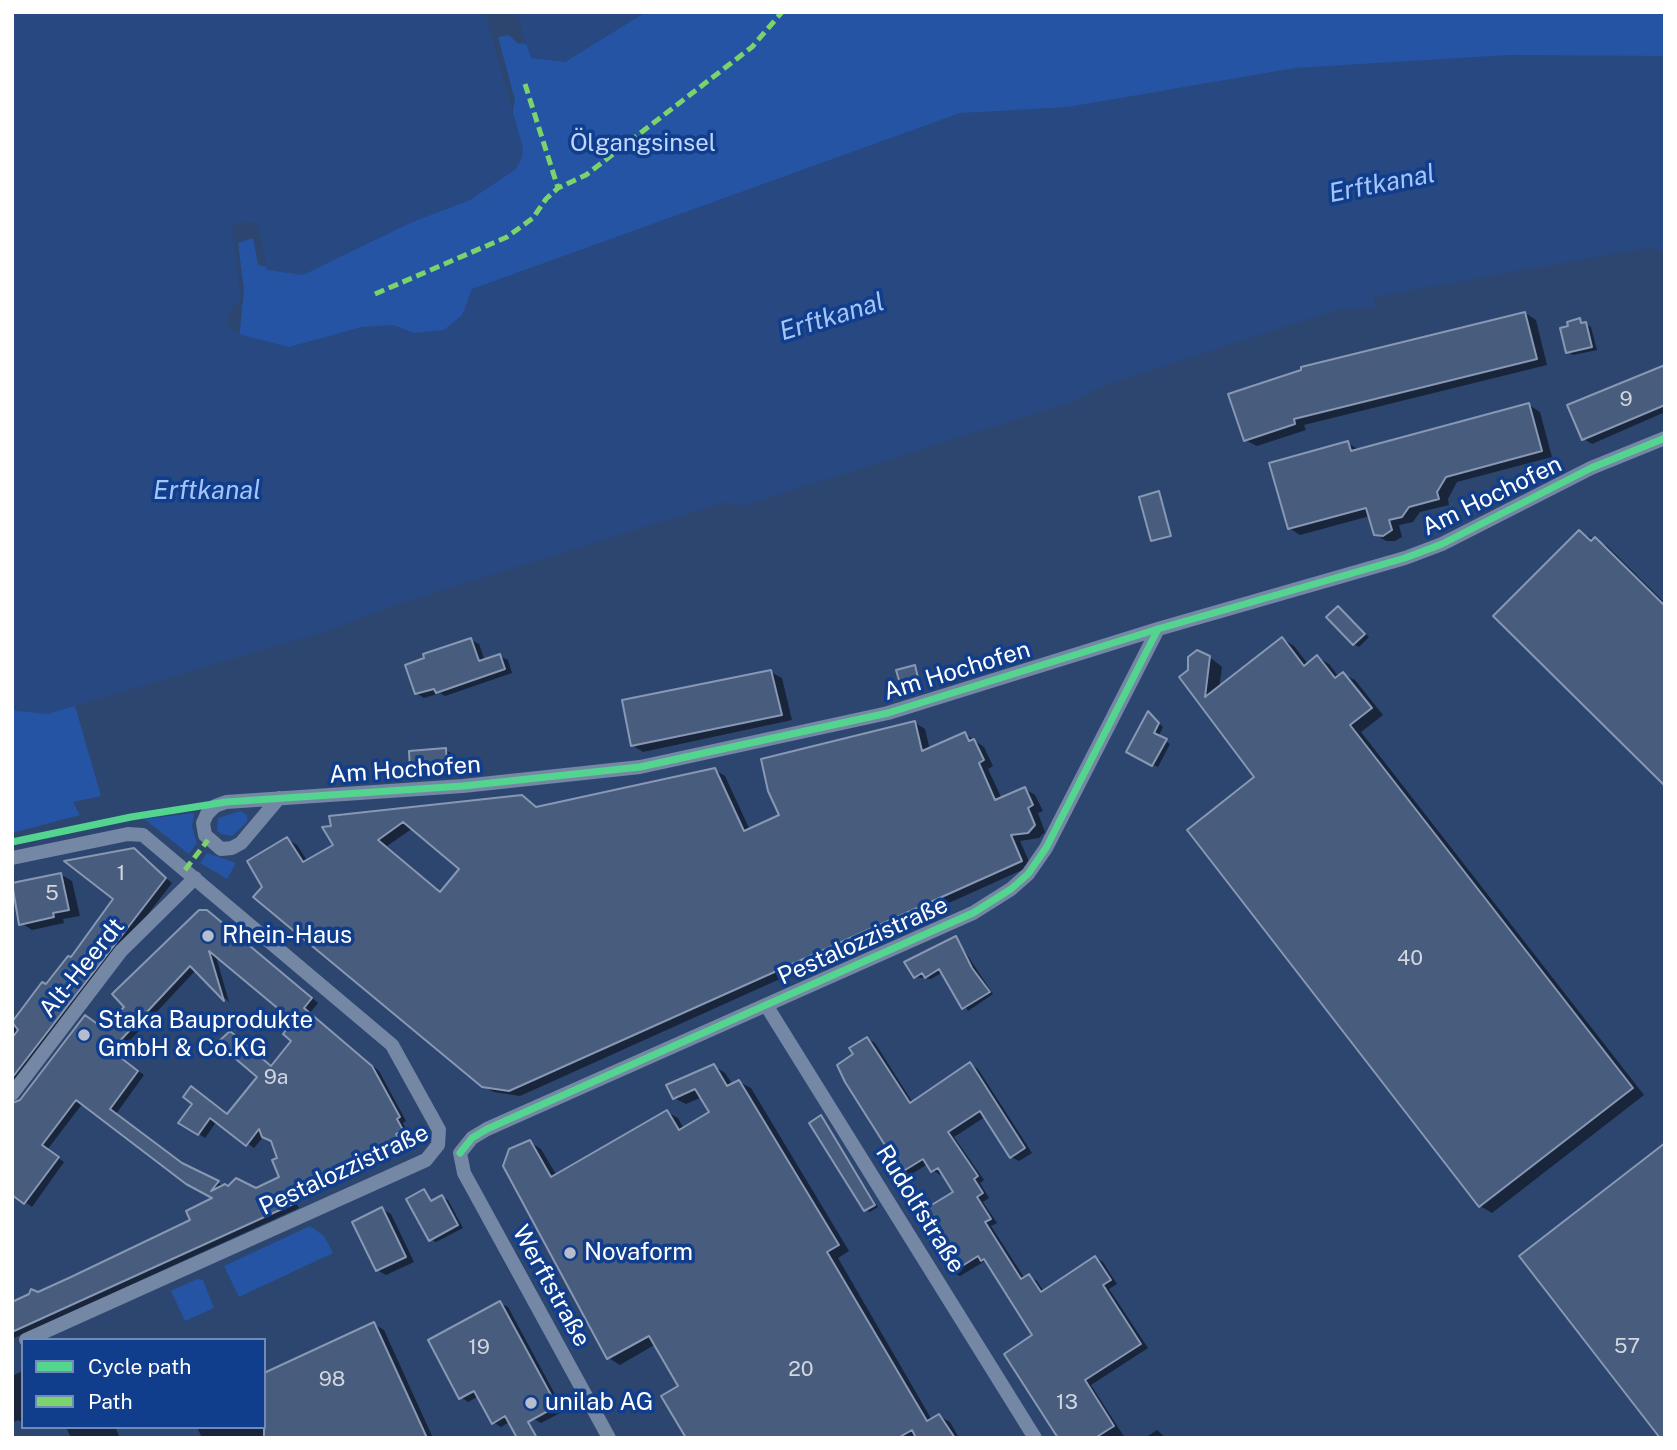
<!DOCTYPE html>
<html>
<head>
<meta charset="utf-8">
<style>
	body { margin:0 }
	#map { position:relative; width:1677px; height:1450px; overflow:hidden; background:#2d4670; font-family:"Public Sans",sans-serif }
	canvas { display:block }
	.frame { position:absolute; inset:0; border:14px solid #fff; pointer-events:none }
	.legend { position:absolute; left:21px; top:1338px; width:245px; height:91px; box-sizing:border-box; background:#113e8c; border:2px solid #708bba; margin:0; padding:9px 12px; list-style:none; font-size:21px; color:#fff }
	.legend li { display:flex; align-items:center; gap:14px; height:35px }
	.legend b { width:35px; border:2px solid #708bba }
</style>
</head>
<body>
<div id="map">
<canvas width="1677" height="1450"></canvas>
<div class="frame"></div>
<ul class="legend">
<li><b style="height:9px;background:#53d58f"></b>Cycle path</li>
<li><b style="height:9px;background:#7cd36c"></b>Path</li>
</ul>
</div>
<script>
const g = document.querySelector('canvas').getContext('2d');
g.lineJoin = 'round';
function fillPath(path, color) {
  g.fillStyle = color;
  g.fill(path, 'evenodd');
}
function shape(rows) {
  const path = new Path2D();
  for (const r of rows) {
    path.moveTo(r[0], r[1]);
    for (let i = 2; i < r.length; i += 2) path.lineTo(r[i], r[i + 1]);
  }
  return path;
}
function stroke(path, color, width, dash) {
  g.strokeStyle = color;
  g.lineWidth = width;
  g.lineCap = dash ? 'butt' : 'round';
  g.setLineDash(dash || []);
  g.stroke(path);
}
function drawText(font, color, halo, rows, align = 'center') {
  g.font = font + ' "Public Sans",sans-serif';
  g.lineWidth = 7;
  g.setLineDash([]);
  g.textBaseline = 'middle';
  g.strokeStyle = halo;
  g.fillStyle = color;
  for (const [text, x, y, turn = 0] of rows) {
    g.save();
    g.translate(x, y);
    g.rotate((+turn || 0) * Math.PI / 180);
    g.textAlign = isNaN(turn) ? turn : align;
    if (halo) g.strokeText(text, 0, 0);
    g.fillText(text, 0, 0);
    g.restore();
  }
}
fillPath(shape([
	[601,12,1665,12,1665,84,494,331,237,358,244,290,238,243,253,238,258,265,274,268,510,123,515,100,498,37,509,35,517,43,539,46],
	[75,706,101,796,73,802,80,815,12,833,12,708,17,711],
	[241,811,247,815,247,822,232,836,221,834,217,830,218,818],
	[194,813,192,827,197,843,189,854,144,819],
	[207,853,236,863,227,879,200,863],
	[310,1226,324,1236,333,1253,239,1297,224,1266],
	[197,1279,203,1280,214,1308,185,1321,171,1291]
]), '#2454a3');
fillPath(shape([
	[12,12,485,12,523,148,522,158,516,169,470,200,410,223,303,275,267,270,259,228,254,222,236,223,232,228,241,299,227,314,227,326,242,335,289,347,362,327,393,325,414,333,444,330,462,315,472,289,960,113,1068,107,1295,68,1509,55,1665,56,1665,253,1651,247,1373,297,1375,308,1339,309,1097,388,1078,400,742,506,725,502,392,606,333,629,48,714,17,711,12,708],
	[516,12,646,12,565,62,531,58]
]), '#274880');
fillPath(shape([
	[1525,313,1536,320,1547,365,1304,425,1306,430,1257,446,1245,440],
	[1580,320,1591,327,1597,350,1573,355,1568,352],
	[1665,367,1665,412,1592,444,1584,439],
	[1529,405,1540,412,1552,457,1457,482,1448,499,1449,505,1420,512,1413,522,1399,525,1402,537,1395,541,1386,541,1375,534,1370,516,1300,535,1289,528,1348,443,1359,450],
	[1158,493,1172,537,1155,541,1152,540],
	[1580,532,1607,546,1665,603,1665,784],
	[1338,608,1369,637,1359,647,1354,644],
	[1283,639,1294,646,1308,664,1317,657,1329,664,1339,677,1343,674,1355,680,1383,715,1361,732,1644,1095,1492,1213,1480,1206,1256,777,1182,677,1189,671,1193,654,1203,652,1222,667,1219,689],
	[471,640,479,644,485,661,500,656,508,660,512,673,445,696,440,693,424,698,416,693],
	[914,667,920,683,905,687,903,686],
	[771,672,782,678,792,720,643,752,632,745],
	[1149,713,1163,727,1158,737,1170,744,1158,767,1128,752],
	[915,723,925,729,930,750,965,734,984,747,993,766,988,769,1002,799,1025,789,1035,795,1043,811,1038,813,1045,832,1039,838,1020,841,1031,866,520,1096,494,1092,483,1086,264,887,287,839,297,845,308,862,336,845,325,829,522,797,538,809,715,770,725,776,750,830,781,816],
	[413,828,461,868,441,892,387,846],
	[445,750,451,753,452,770,417,772,412,769],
	[133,850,172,883,12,1090,12,1025,43,984,47,986,71,959,115,899],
	[60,874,72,881,80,916,63,919,64,923,32,930,21,923,12,885],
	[214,916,318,1003,310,1013,379,1071,406,1121,403,1123,409,1134,402,1138,405,1144,293,1197,299,1208,12,1339,12,1304,193,1221,215,1198,83,1103,47,1150,64,1162,32,1207,12,1193,21,1101,104,1030],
	[215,953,296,1021,294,1041,272,1067,237,1037,259,1077,228,1115,180,1122,205,1138,217,1121,254,1148,264,1136,272,1140,281,1178,256,1190,224,1186,187,1167,116,1114,144,1075,121,1059,127,1052,122,1049,196,970,229,1002],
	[956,938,993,994,968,1011,943,972,931,979,916,977],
	[868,1039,875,1043,913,1103,970,1064,978,1069,1032,1153,1019,1161,1011,1157,985,1117,954,1137,984,1180,980,1183,989,1198,983,1202,997,1223,991,1226,1025,1279,1029,1276,1037,1281,1044,1292,1096,1258,1103,1262,1111,1275,1117,1284,1109,1289,1148,1348,1091,1385,1125,1438,1060,1438,1035,1336,988,1263,985,1261,960,1276,952,1272,955,1192,943,1173,940,1175,933,1170,928,1164,910,1175,903,1171,855,1055],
	[714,1066,725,1073,733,1085,739,1082,751,1088,849,1251,838,1258,932,1420,939,1416,950,1422,959,1438,688,1438,681,1386,656,1344,620,1365,609,1358,530,1142,541,1149,557,1176,667,1112,678,1118,684,1129,711,1113,702,1097,686,1104,674,1098],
	[821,1117,878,1207,870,1212,866,1210],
	[424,1191,433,1201,442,1197,448,1200,463,1228,436,1242,430,1239],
	[382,1209,391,1214,414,1262,386,1275,377,1270],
	[500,1303,508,1307,564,1411,541,1423,532,1418,511,1421,501,1427,493,1422,479,1396,468,1402,461,1397],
	[374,1324,384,1330,433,1438,202,1438,197,1427,264,1427],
	[23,1371,23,1423,18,1420,12,1423,12,1376],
	[66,1427,115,1427,120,1438,71,1438],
	[1157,1430,1166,1438,1145,1438]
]), '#0007');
const building = shape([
	[1525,312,1537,359,1294,419,1295,424,1244,441,1228,394,1301,370,1301,367,1525,312],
	[1580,318,1581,323,1586,322,1592,347,1566,353,1560,328,1568,326,1567,322,1580,318],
	[1665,365,1665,405,1582,440,1567,405,1665,365],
	[1529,403,1542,451,1446,477,1437,492,1439,499,1409,507,1402,517,1389,520,1392,530,1383,536,1374,535,1366,508,1288,529,1269,463,1348,441,1351,451,1529,403],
	[1159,491,1171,536,1151,541,1139,497,1159,491],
	[1579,530,1591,541,1595,537,1665,606,1665,786,1493,616,1579,530],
	[1338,606,1365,634,1353,645,1326,617,1338,606],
	[1282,637,1304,666,1317,655,1335,678,1343,672,1372,708,1350,725,1633,1088,1479,1207,1187,830,1254,777,1179,677,1188,670,1188,657,1197,650,1210,656,1205,697,1282,637],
	[471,638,479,661,500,654,505,669,436,693,434,689,415,694,405,665,424,658,423,654,471,638],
	[915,665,919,682,901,687,896,670,915,665],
	[771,670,782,715,631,746,622,700,771,670],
	[1148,711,1159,723,1154,733,1167,739,1152,766,1126,752,1148,711],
	[915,721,922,751,965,732,969,741,974,739,984,760,979,763,995,800,1025,787,1033,805,1028,808,1035,825,1028,833,1011,835,1022,861,509,1091,482,1087,253,897,262,887,247,861,287,837,303,862,333,845,322,827,331,826,329,816,522,795,536,807,715,768,744,831,779,815,768,791,761,759,915,721],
	[403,822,459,869,440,892,378,840,403,822],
	[446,748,447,767,410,770,409,751,446,748],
	[134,848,166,878,12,1078,12,1038,18,1030,12,1022,42,982,46,984,68,956,71,957,113,899,64,861,134,848],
	[61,873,69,910,53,913,54,917,19,925,12,883,61,873],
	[199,910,207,910,312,998,304,1008,372,1066,400,1117,397,1119,403,1130,396,1134,399,1140,288,1193,293,1204,12,1332,12,1302,29,1294,31,1289,38,1292,71,1277,190,1220,186,1211,212,1198,186,1184,76,1100,42,1145,59,1157,24,1204,12,1195,12,1103,20,1100,85,1015,103,1028,124,1007,112,994,199,910],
	[209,951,293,1021,283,1034,291,1041,271,1066,230,1031,217,1043,257,1077,227,1114,191,1086,183,1097,192,1104,178,1123,198,1135,210,1118,246,1146,259,1129,262,1137,271,1141,277,1158,272,1160,279,1177,256,1188,236,1178,228,1186,225,1184,211,1191,219,1181,182,1163,110,1109,138,1071,116,1054,121,1047,117,1044,190,966,224,1001,209,951],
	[956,936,972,968,990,992,962,1009,939,969,925,978,922,973,914,978,904,962,956,936],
	[867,1037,910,1103,970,1062,1025,1148,1010,1158,980,1111,948,1132,978,1176,974,1179,983,1193,977,1197,991,1219,985,1222,1021,1279,1029,1274,1041,1292,1095,1256,1111,1280,1103,1285,1141,1344,1085,1380,1114,1426,1095,1438,1058,1438,1004,1354,1032,1335,984,1259,981,1261,978,1256,951,1273,915,1215,953,1192,938,1168,931,1172,923,1159,902,1172,845,1082,837,1065,853,1054,849,1048,867,1037],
	[714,1064,727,1086,739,1080,839,1245,827,1252,927,1421,939,1414,955,1438,916,1438,912,1430,898,1438,686,1438,661,1396,678,1386,649,1336,607,1359,503,1166,509,1149,530,1140,551,1177,667,1110,679,1130,709,1112,695,1089,673,1099,666,1085,714,1064],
	[821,1115,875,1205,864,1211,809,1123,821,1115],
	[1665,1143,1665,1438,1660,1438,1519,1256,1665,1143],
	[424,1189,431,1201,442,1195,458,1225,429,1241,406,1199,424,1189],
	[382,1207,406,1257,376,1271,352,1222,382,1207],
	[500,1301,557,1406,528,1422,537,1438,517,1438,505,1416,492,1424,474,1391,459,1399,428,1340,500,1301],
	[374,1322,427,1438,264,1438,264,1373,374,1322]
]);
fillPath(building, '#485c7e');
stroke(building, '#8898b3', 2);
stroke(shape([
	[279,798,241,843,232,848,221,849,205,835,203,823,207,814,215,806,226,802,463,786,640,767,888,713,1158,629,1405,558,1442,544,1591,468,1665,438],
	[12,858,128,834,143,835,392,1045,439,1130,438,1145],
	[766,1005,1035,1438],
	[12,1094,121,951,195,878],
	[460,1153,472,1138,487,1129,973,913,1011,889,1028,874,1046,848,1158,629],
	[460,1153,464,1173,609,1438],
	[26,1340,426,1160,438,1145]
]), '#7487a4', 14);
stroke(shape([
	[525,84,558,188],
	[375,294,507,237,533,218,546,199,558,188,586,175,752,47,782,12],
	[185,870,208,840]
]), '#7cd36c', 5, [10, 5]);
stroke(shape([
	[12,842,131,817,226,802,463,786,640,767,888,713,1158,629,1405,558,1442,544,1591,468,1665,438],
	[460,1153,472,1138,487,1129,973,913,1011,889,1028,874,1046,848,1158,629]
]), '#53d58f', 7);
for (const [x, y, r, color] of [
	[208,936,7,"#b6becd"],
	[84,1035,7,"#b6becd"],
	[570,1253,7,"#b6becd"],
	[531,1403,7,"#b6becd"]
]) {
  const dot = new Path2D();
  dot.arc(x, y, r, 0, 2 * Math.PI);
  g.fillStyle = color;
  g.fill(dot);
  stroke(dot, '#113e8c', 2.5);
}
drawText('21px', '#d1d6df', null, [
	["9",1626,400],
	["1",121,874],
	["5",52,894],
	["40",1410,959],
	["9a",276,1078],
	["57",1627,1347],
	["19",479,1348],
	["20",801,1370],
	["98",332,1380],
	["13",1067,1403]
]);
drawText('24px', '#bfd7fd', '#113e8c', [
	["Ölgangsinsel",643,144]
]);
drawText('24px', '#fff', '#113e8c', [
	["Am Hochofen",1492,496,-26],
	["Am Hochofen",957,671,-17],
	["Am Hochofen",405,770,-4],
	["Pestalozzistraße",863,941,-24],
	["Alt-Heerdt",82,968,-51],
	["Pestalozzistraße",344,1170,-25],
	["Rudolfstraße",920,1209,58],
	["Werftstraße",551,1286,61]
]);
drawText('24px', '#fff', '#113e8c', [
	["Rhein-Haus",222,936],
	["Staka Bauprodukte",98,1021],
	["GmbH & Co.KG",98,1049],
	["Novaform",584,1253],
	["unilab AG",545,1403]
], 'left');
drawText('italic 26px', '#a4c5f9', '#113e8c', [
	["Erftkanal",1382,184,-11],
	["Erftkanal",832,317,-17],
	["Erftkanal",207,491]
]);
</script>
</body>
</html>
